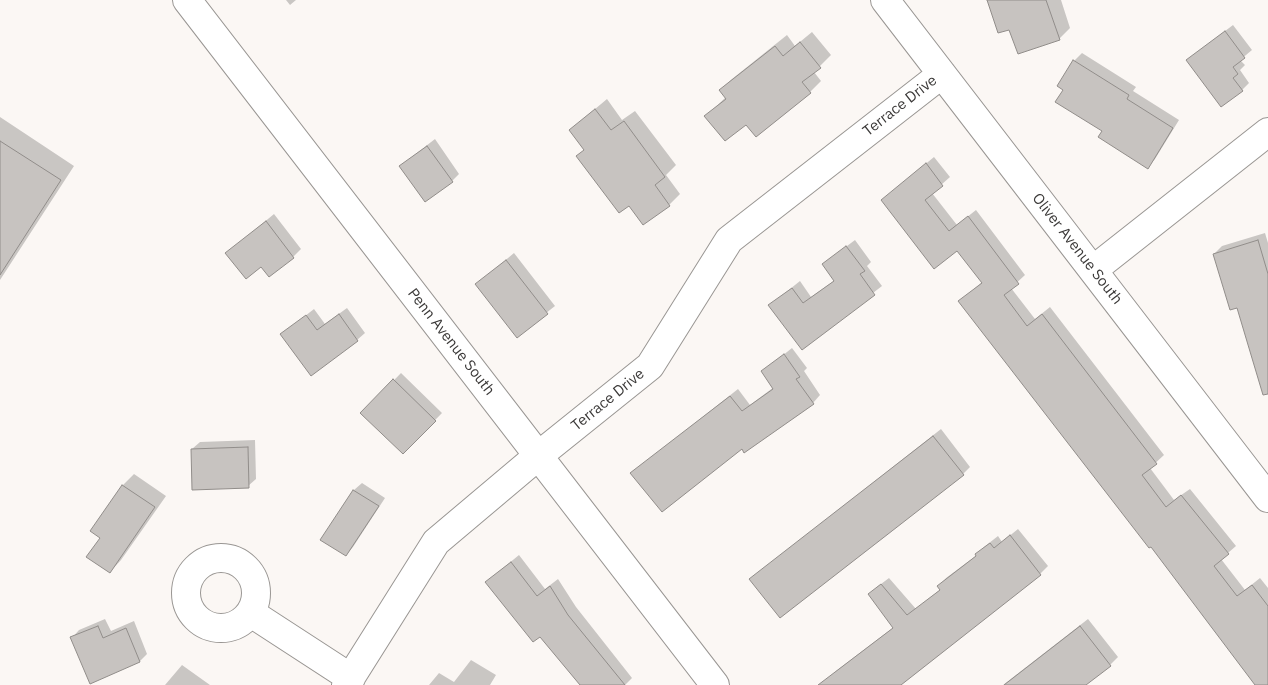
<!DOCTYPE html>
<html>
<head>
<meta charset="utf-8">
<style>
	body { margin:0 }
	canvas { display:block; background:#fbf7f4 }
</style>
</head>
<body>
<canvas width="1268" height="685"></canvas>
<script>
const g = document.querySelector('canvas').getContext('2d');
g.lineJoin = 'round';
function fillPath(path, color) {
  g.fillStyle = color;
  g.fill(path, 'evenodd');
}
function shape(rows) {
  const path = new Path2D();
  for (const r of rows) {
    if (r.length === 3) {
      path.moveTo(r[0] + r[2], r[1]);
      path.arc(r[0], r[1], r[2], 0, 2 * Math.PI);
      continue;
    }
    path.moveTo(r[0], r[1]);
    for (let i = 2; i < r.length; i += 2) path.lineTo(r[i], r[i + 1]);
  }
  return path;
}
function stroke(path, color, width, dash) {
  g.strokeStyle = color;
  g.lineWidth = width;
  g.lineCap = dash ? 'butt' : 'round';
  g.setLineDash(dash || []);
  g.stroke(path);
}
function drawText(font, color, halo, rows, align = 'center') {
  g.font = font + ' "IBM Plex Sans",sans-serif';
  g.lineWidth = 4;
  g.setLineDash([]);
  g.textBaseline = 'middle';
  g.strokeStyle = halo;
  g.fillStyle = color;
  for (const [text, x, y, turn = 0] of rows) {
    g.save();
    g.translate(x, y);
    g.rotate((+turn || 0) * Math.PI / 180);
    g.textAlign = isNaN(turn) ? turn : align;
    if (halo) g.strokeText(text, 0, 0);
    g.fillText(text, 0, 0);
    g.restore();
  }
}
fillPath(shape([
	[286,0,296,0,290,5],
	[988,0,1061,0,1070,28,1059,39,1010,28],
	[1233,25,1252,50,1240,60,1245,65,1240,70,1249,83,1242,90,1187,60],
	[812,32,831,55,814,72,821,81,810,92,746,123,706,116,726,97,720,90,732,79,787,35,795,46],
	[1082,53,1136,87,1133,91,1179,120,1155,159,1148,167,1104,131,1059,85,1074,61],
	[607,99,622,120,635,111,676,165,666,175,680,194,669,205,629,204,578,156,585,149,570,130],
	[0,117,74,166,0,280],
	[435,139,459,174,452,181,400,166],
	[934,157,950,177,932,193,957,225,976,210,1025,275,1011,288,1035,319,1050,307,1164,455,1150,468,1174,500,1190,489,1236,546,1221,559,1245,590,1260,578,1268,588,1268,685,1257,685,1151,545,960,301,982,282,957,249,882,200],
	[274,214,301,249,293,257,269,275,262,265,227,253],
	[1265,233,1268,243,1268,355,1238,306,1214,254,1222,246],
	[855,240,871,262,867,266,882,286,802,348,770,305,800,281,811,297,835,280,823,264],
	[514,253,555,306,517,336,477,284],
	[347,308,365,333,357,340,282,334,314,309,325,324],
	[792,348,807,368,804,371,820,395,813,403,742,448,632,473,738,389,750,405,774,387,762,372],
	[401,373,442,413,403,453,362,413],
	[941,429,970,467,963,474,751,579],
	[255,440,256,479,248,486,192,449,200,442],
	[134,474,166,496,121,560,110,572,101,538,92,531,123,485],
	[362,483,385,498,353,547,346,555,322,539,354,490],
	[1018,529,1048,566,1040,574,899,685,833,685,836,671,894,627,877,587,889,578,916,609,941,589,939,586,946,578,977,555,984,547,998,536,1002,542],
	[519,555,545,589,558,579,576,607,632,678,625,685,583,685,540,635,486,582],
	[105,619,111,631,134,621,147,654,140,661,90,682,72,638,79,630],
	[1088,619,1118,657,1110,665,1084,685,1003,685],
	[471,660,496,675,490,685,429,685,439,673,454,682],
	[182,665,210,685,165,685]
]), '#0003');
const building = shape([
	[987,0,1046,0,1060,40,1018,54,1009,30,998,33,987,0],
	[1225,31,1245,58,1233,67,1238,74,1233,78,1243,91,1221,107,1186,60,1225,31],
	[800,42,821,68,802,82,811,93,756,137,746,125,725,141,704,116,726,99,719,90,775,46,783,56,800,42],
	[1073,60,1129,95,1127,99,1173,128,1148,169,1098,137,1102,131,1055,102,1063,90,1057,86,1073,60],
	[595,109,611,130,624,121,665,177,655,185,670,206,643,225,629,206,619,213,576,156,584,150,569,130,595,109],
	[0,141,61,180,0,275,0,141],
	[427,146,453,182,425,202,399,166,427,146],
	[926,163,943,186,925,200,949,231,968,216,1019,284,1004,295,1027,326,1042,314,1157,464,1142,475,1166,507,1181,495,1229,554,1214,566,1237,596,1252,585,1268,606,1268,685,1255,685,1151,547,1149,548,958,301,982,283,957,251,934,269,881,200,926,163],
	[266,221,294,258,269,277,261,267,246,279,225,253,266,221],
	[1258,240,1268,274,1268,394,1263,395,1237,308,1230,310,1213,254,1258,240],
	[846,246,865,271,860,274,875,295,802,350,768,305,792,288,803,303,834,281,822,264,846,246],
	[506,260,548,314,517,338,475,284,506,260],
	[339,314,358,341,311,376,280,334,306,315,317,330,339,314],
	[784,354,800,377,796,379,814,404,744,453,742,449,662,512,630,473,730,396,742,411,773,389,761,371,784,354],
	[393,379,436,421,403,454,360,413,393,379],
	[933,436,964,475,780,618,749,579,933,436],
	[248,447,249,488,192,490,191,449,248,447],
	[122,485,155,507,110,573,86,557,100,538,90,531,122,485],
	[353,490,379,506,346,556,320,540,353,490],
	[1010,535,1041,575,901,685,818,685,893,628,868,594,881,584,907,615,940,590,937,586,976,556,975,554,990,543,994,548,1010,535],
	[511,562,537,596,550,586,568,615,625,685,580,685,540,637,533,642,485,582,511,562],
	[98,626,103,638,126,628,140,662,90,684,70,637,98,626],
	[1080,626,1111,666,1086,685,1004,685,1080,626]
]);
fillPath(building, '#c7c3c0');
stroke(building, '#918d8a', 1);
const minor = shape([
	[187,0,715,685],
	[885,0,1268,498],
	[1093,270,1268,132],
	[221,593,35],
	[251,613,351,678],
	[346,685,436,542,538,456,650,366,729,240,942,74]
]);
stroke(minor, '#999693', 30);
stroke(minor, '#fff', 28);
drawText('15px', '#3b3938', '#fff', [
	["Terrace Drive",900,106,-38],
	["Oliver Avenue South",1077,249,52],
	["Penn Avenue South",451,342,52],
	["Terrace Drive",608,400,-39]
]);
</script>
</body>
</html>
